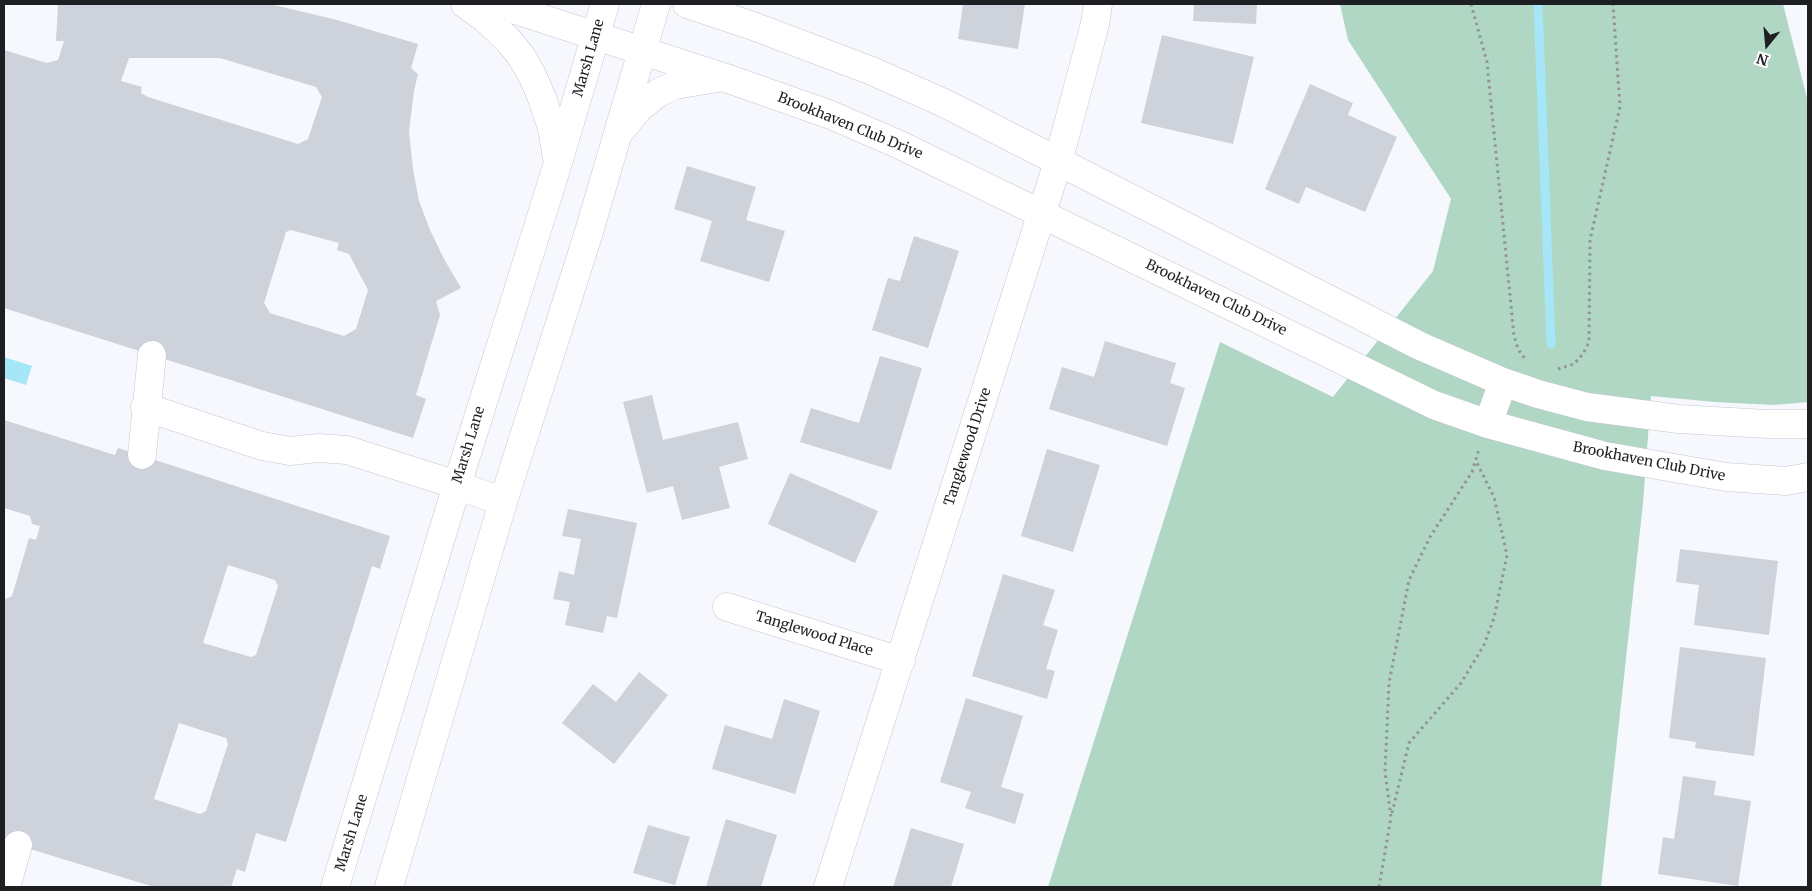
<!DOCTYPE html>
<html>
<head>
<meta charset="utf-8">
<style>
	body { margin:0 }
	#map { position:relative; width:1812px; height:891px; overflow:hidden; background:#f6f8fd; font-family:Merriweather,serif }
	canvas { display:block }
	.frame { position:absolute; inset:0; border:5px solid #1e1f22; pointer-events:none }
	.north { position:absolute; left:1742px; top:20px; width:50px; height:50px; -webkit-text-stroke:4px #fff; paint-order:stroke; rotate:197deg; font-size:14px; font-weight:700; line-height:20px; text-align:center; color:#1e1f22 }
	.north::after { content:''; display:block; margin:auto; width:18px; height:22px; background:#1e1f22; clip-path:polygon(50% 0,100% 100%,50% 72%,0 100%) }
</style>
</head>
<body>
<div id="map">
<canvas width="1812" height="891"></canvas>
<div class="frame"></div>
<div class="north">N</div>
</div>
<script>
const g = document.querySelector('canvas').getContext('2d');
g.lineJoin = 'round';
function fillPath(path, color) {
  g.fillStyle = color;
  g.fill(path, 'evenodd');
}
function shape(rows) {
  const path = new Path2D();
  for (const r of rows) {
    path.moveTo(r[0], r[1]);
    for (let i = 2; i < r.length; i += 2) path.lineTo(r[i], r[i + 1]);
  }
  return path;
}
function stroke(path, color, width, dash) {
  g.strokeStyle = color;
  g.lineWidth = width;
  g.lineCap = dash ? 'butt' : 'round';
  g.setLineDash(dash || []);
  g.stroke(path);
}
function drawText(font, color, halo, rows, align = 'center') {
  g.font = font + ' Merriweather,serif';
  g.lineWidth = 5;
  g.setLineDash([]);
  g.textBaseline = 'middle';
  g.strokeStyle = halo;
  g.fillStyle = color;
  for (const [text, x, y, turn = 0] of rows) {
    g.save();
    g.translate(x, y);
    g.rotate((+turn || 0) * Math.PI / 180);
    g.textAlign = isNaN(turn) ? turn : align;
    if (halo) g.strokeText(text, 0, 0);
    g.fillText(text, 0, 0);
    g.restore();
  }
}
fillPath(shape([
	[1340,4,1783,4,1808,102,1808,402,1774,405,1715,402,1651,396,1643,503,1601,887,1048,887,1220,342,1333,397,1433,271,1451,199,1348,40]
]), '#b0d6c4');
fillPath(shape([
	[4,357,32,366,26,385,4,378]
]), '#a5e7f7');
stroke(shape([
	[1538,4,1551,344]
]), '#a5e7f7', 9);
fillPath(shape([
	[58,4,270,4,337,20,418,44,411,68,418,74,414,91,409,131,413,169,419,201,430,230,444,259,461,288,436,301,440,315,416,395,426,399,413,438,4,308,4,50,47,63,58,60,64,41,56,41],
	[129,58,220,58,316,87,322,97,308,139,298,144,148,97,141,93,142,87,121,81],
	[291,230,339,243,337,250,349,254,368,290,356,329,344,336,270,313,264,303,286,232],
	[963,4,1025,4,1018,49,958,39],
	[1194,4,1257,4,1256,24,1193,21],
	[1162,35,1254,57,1233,144,1141,123],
	[1310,84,1353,103,1348,115,1397,137,1365,212,1306,187,1299,204,1265,189],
	[687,166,756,187,746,220,785,231,769,282,700,261,712,221,674,209],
	[914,236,959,251,928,348,872,330,888,278,900,281],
	[1105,341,1176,363,1170,383,1185,388,1167,446,1049,409,1062,367,1094,377],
	[880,356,922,368,891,470,800,442,811,408,859,423],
	[652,395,663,440,738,422,748,459,719,467,730,508,682,520,673,486,647,493,623,402],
	[4,420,115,455,118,448,390,536,380,569,372,566,286,842,256,833,245,872,237,869,231,887,154,887,4,841,4,600,12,596,29,538,36,540,40,526,32,524,30,516,4,508],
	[228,565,275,580,278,586,256,655,251,657,203,643],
	[179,723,226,738,228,744,206,811,200,814,154,799],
	[1047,449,1100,465,1073,552,1021,536],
	[790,473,878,511,855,563,768,524],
	[568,509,637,523,617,618,607,616,603,633,565,625,570,602,553,599,559,571,574,575,581,539,562,536],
	[1680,549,1778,561,1769,635,1694,625,1699,585,1676,582],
	[1003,574,1055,590,1043,625,1058,630,1046,669,1055,671,1047,699,972,676],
	[1680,647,1766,658,1754,756,1695,748,1696,742,1669,738],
	[639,672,668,695,614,764,562,723,593,684,616,702],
	[966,698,1023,716,1001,787,1024,794,1015,824,965,808,971,792,940,782],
	[784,699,820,711,795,794,712,769,725,725,772,739],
	[1683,776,1716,781,1714,795,1751,801,1738,886,1658,874,1663,837,1674,839],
	[726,819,777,835,761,887,706,887],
	[648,825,690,837,675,885,633,873],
	[911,828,964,844,951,887,893,887]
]), '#ced2db');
const minor = shape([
	[145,407,262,446,290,451,318,448,347,450,457,485],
	[142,455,152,355],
	[727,607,901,661],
	[6,887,18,845],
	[828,887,1058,162,1095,24,1098,4]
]);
const major = shape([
	[465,4,487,20,508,40,521,56,532,75,542,98,552,128,557,158],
	[497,4,723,77,831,115,900,145,1434,405,1488,424,1605,456,1726,477,1786,481,1808,477],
	[687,4,753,26,872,71,944,103,1420,346,1503,382,1538,394,1587,407,1679,419,1767,424,1808,424],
	[622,129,639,108,658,93,675,85,717,78],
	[1488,424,1503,382],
	[457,485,503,502],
	[335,887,457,485,558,163,605,4],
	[389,887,503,502,588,235,656,4]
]);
stroke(minor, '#c3c7d0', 29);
stroke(major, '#c3c7d0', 29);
stroke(shape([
	[1471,4,1487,62,1514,336,1518,349,1525,359],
	[1558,369,1574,364,1583,354,1589,342,1590,240,1620,107,1613,4],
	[1392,813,1409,743,1461,683,1484,645,1494,618,1507,555,1494,497,1476,461],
	[1379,887,1391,817,1385,772,1389,683,1409,580,1430,537,1472,472,1479,449]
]), '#919397', 3, [2.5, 4]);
stroke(minor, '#fff', 28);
stroke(major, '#fff', 28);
drawText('14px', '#1e1f22', '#fff', [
	["Marsh Lane",589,58,-74],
	["Brookhaven Club Drive",850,126,22],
	["Brookhaven Club Drive",1216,298,26],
	["Marsh Lane",469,445,-73],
	["Tanglewood Drive",968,447,-72],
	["Brookhaven Club Drive",1649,462,11],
	["Tanglewood Place",814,634,17],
	["Marsh Lane",352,833,-73]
]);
</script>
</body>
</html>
